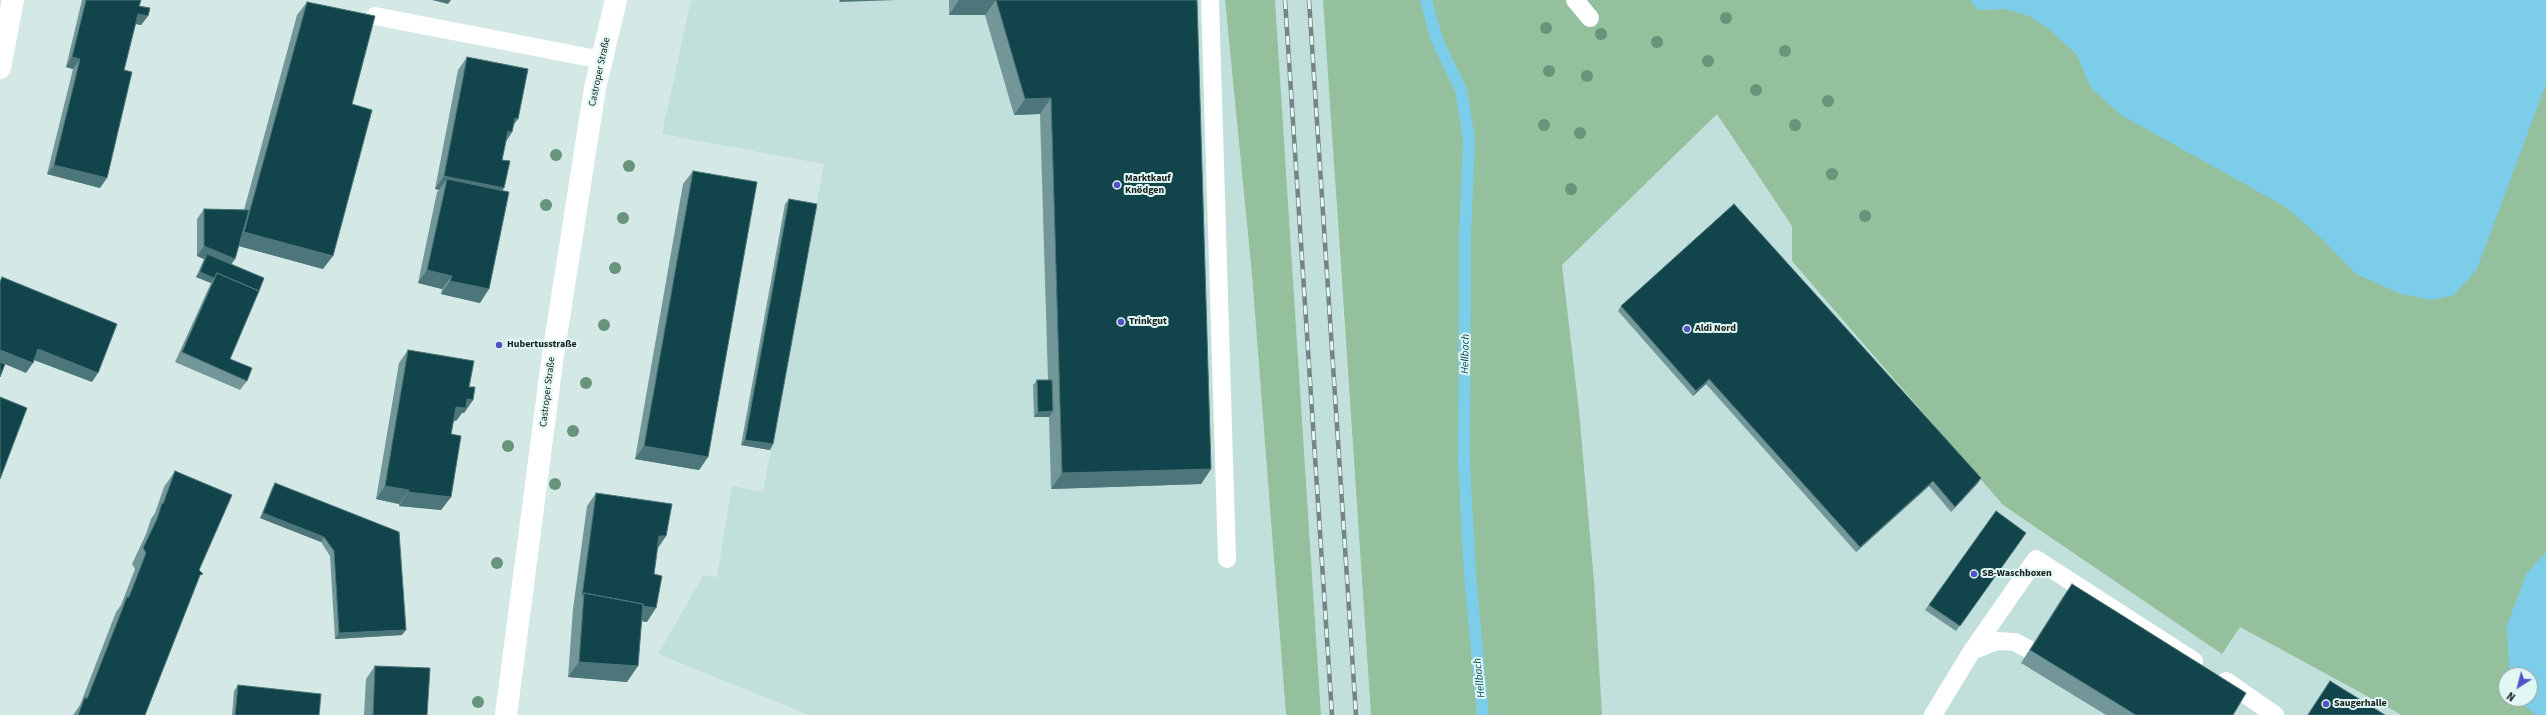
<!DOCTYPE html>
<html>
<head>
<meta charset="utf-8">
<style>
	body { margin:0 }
	#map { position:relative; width:2546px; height:715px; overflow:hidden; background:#d4e9e6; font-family:"Source Sans 3",sans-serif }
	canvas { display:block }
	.north { position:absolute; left:2498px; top:667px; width:40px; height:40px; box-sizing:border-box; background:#e1f7f4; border:1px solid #90a09e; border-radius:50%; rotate:216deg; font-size:11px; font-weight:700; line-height:16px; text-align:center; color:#161e1d }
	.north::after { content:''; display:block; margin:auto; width:14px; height:18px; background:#5251c8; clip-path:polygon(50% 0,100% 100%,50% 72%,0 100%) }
</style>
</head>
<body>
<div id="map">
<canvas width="2546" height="715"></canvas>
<div class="north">N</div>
</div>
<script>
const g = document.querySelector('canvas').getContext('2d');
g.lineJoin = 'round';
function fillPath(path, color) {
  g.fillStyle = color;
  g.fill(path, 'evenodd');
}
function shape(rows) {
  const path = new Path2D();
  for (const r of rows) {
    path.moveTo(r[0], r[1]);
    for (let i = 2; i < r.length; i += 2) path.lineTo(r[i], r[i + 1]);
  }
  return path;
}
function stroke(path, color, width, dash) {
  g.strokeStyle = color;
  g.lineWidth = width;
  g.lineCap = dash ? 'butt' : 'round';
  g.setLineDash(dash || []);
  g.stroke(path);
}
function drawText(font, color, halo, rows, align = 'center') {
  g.font = font + ' "Source Sans 3",sans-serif';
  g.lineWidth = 4;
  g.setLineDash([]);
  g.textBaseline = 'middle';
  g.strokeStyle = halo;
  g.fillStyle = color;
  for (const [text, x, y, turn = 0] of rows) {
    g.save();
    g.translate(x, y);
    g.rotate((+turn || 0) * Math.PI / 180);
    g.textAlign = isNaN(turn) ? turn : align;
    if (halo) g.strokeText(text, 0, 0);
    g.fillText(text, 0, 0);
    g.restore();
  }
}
fillPath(shape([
	[691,0,1225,0,1252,275,1286,715,809,715,658,654,703,576,717,577,732,486,763,492,824,164,662,134],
	[1275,0,1326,0,1337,222,1371,715,1321,715],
	[1717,107,2443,715,1585,715,1559,243]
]), '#c1dfdb');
fillPath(shape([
	[1225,0,1275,0,1321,715,1286,715,1252,275],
	[1323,0,2546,0,2546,715,2402,715,2240,627,2222,654,2003,505,1792,261,1792,226,1717,114,1562,265,1579,411,1594,582,1602,715,1371,715],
	[2506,675,2530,675,2530,699,2506,699]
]), '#95c09d');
fillPath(shape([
	[1970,0,2546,0,2546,84,2477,269,2454,295,2432,300,2401,294,2356,274,2322,239,2286,207,2121,115,2091,88,2077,55,2049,29,2029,16,2005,9,1978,10],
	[2546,552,2546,715,2536,715,2521,703,2520,699,2530,699,2530,675,2512,675,2509,666,2507,625,2527,573]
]), '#7ccdea');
stroke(shape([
	[1426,0,1437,40,1461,90,1469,139,1465,237,1464,463,1470,575,1483,715]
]), '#7ccdea', 12);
stroke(shape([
	[1210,0,1227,559],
	[1575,0,1590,18],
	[375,16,602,60],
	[1972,651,1997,641,2015,642,2030,650],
	[2226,681,2275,715],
	[1933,715,1972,651,2036,559,2194,661]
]), '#fff', 18);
stroke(shape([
	[0,68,13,0]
]), '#fff', 22);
stroke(shape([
	[506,715,552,362,595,88,616,0]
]), '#fff', 22);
const rail = shape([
	[1285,0,1332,715],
	[1309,0,1356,715]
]);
stroke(rail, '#768583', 4.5);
stroke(rail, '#e1f7f4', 3, [9]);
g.fillStyle = '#67947b';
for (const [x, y] of [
	[1726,18],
	[1546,28],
	[1601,34],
	[1657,42],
	[1785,51],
	[1708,61],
	[1549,71],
	[1587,76],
	[1756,90],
	[1828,101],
	[1544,125],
	[1795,125],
	[1580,133],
	[556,155],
	[629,166],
	[1832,174],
	[1571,189],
	[546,205],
	[1865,216],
	[623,218],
	[615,268],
	[604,325],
	[586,383],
	[573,431],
	[508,446],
	[555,484],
	[497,563],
	[478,702]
]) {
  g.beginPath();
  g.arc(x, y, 6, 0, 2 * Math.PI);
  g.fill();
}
fillPath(shape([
	[82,0,141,0,139,6,148,16,141,25,135,24,124,70,100,188,47,174,73,69,66,67],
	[949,0,1197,0,1211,469,1201,484,1051,489,1049,417,1034,417,1033,385,1037,380,1048,380,1040,114,1014,115,985,15,949,15],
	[307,2,323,269,239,246,235,259,231,264,230,359,247,381,240,390,175,362,211,283,196,277,204,259,197,256,197,219,204,209,244,210,297,15],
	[467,57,514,125,512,132,506,142,502,160,503,190,480,303,441,294,442,289,418,283,437,192,439,190,435,189,458,70],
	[693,171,708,457,699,470,635,459,683,184],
	[789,199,773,444,770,450,741,445,785,204],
	[1621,306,1981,478,1978,483,1951,512,1929,486,1856,552,1706,384,1693,396,1618,311],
	[408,350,469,387,473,400,464,413,462,413,456,421,454,421,451,434,451,497,441,510,399,506,399,504,376,499,399,363],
	[175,471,199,570,198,581,145,715,73,715,80,705,116,612,121,605,135,569,132,564,146,534,151,519,155,513,164,487],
	[275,483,399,532,402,635,335,639,330,556,321,542,260,518,272,488],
	[596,493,666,536,658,548,647,622,642,621,627,682,568,677,573,609,587,506],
	[1996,511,2026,533,1956,631,1925,610],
	[2072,584,2233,715,2106,715,2021,663,2062,598],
	[375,666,427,715,364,715,366,679],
	[2330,681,2385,715,2307,715],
	[238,685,319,715,232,715,234,691]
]), '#739798');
fillPath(shape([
	[432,0,451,0,448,4],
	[840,0,896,0,839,2],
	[959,0,996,0,985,15,949,15],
	[138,14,148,16,141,25,131,23],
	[72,57,80,59,73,69,66,67],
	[1051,98,1040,114,1014,115,1025,99],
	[515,118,518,119,509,131,512,132,503,145,499,144],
	[54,165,107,178,100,188,47,174],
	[444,176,504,188,495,201,447,179,439,190,435,189],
	[244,232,333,256,323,269,235,245],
	[204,246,235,259,228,269,207,254,204,259,197,256],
	[427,270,452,276,442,289,418,283],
	[200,272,214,278,211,283,196,277],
	[450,281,489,289,480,303,441,294],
	[38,349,98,373,92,382,31,359],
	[0,350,33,363,26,373,0,362],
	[1709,379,1706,384,1693,396,1696,391],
	[467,399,473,400,464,413,462,413,456,421,447,420,456,407],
	[1053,411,1049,417,1034,417,1038,412],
	[745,440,773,444,770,450,741,445],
	[644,446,708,457,699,470,635,459],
	[1211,469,1201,484,1051,489,1062,473],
	[1981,478,1978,483,1951,512,1955,507],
	[1933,481,1929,486,1856,552,1860,547],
	[385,486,409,490,399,504,376,499],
	[408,492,451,497,441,510,399,506],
	[263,513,324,537,321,542,260,518],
	[659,536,666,536,657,549],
	[584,596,656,608,647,622,583,611],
	[406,630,402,635,335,639,339,633],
	[579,662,638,666,627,682,568,677]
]), '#4c767a');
const building = shape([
	[86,0,141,0,139,6,150,8,148,16,138,14,124,70,132,72,107,178,54,165,80,59,72,57,86,0],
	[996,0,1197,0,1211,469,1062,473,1051,98,1025,99,996,0],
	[307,2,375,16,352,104,372,110,333,256,244,232,307,2],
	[467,57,528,69,518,119,515,118,512,132,508,131,502,160,510,161,504,188,444,176,467,57],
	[693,171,757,182,708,457,644,446,693,171],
	[447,179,509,192,489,289,450,281,452,276,427,270,447,179],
	[789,199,817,204,773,444,745,440,789,199],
	[1734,204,1981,478,1955,507,1933,481,1860,547,1709,379,1696,391,1621,306,1734,204],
	[204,209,249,210,235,259,204,246,204,209],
	[207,254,264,278,259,291,217,273,214,278,200,272,207,254],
	[217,273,259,291,230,359,252,368,247,381,182,352,217,273],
	[2,277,117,324,98,373,38,349,33,363,0,350,0,282,2,277],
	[408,350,474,361,469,387,475,387,473,400,467,399,466,408,456,407,451,434,461,436,451,497,408,492,409,490,385,486,408,350],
	[0,362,5,364,0,377,0,362],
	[1037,380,1052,380,1053,411,1038,412,1037,380],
	[0,397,27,408,0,479,0,397],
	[175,471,232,495,199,570,203,574,200,575,145,715,78,715,85,697,87,699,127,597,129,597,146,553,143,548,157,519,162,503,163,504,175,471],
	[275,483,399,532,406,630,339,633,334,551,324,537,263,513,275,483],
	[596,493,672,504,666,536,659,536,654,574,662,576,656,608,643,606,643,604,584,593,582,596,596,493],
	[1996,511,2026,533,1960,626,1929,605,1996,511],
	[2072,584,2246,693,2233,715,2136,715,2030,650,2072,584],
	[584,593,643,604,638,666,579,662,584,593],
	[375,666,430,668,427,715,373,715,375,666],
	[2330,681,2385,715,2308,715,2330,681],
	[238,685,321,694,319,715,235,715,238,685]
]);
fillPath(building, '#12454b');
stroke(building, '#4c767a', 1);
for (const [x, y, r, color] of [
	[1117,185,4,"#5251c8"],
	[1121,322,4,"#5251c8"],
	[1687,329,4,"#5251c8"],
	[499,345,4,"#5251c8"],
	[1974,574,4,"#5251c8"],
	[2326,704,4,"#5251c8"]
]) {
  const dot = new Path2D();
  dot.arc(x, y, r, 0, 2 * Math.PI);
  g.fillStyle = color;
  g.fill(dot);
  stroke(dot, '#e1f7f4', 1.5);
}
drawText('10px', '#161e1d', '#e1f7f4', [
	["Castroper Straße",600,72,-78],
	["Castroper Straße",548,392,-83]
]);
drawText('bold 10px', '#161e1d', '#e1f7f4', [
	["Marktkauf",1125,179],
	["Knödgen",1125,191],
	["Trinkgut",1129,322],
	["Aldi Nord",1695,329],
	["Hubertusstraße",507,345],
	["SB-Waschboxen",1982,574],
	["Saugerhalle",2334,704]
], 'left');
drawText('italic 11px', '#00495d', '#e1f7f4', [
	["Hellbach",1466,354,-89],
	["Hellbach",1480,678,-96]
]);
</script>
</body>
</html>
